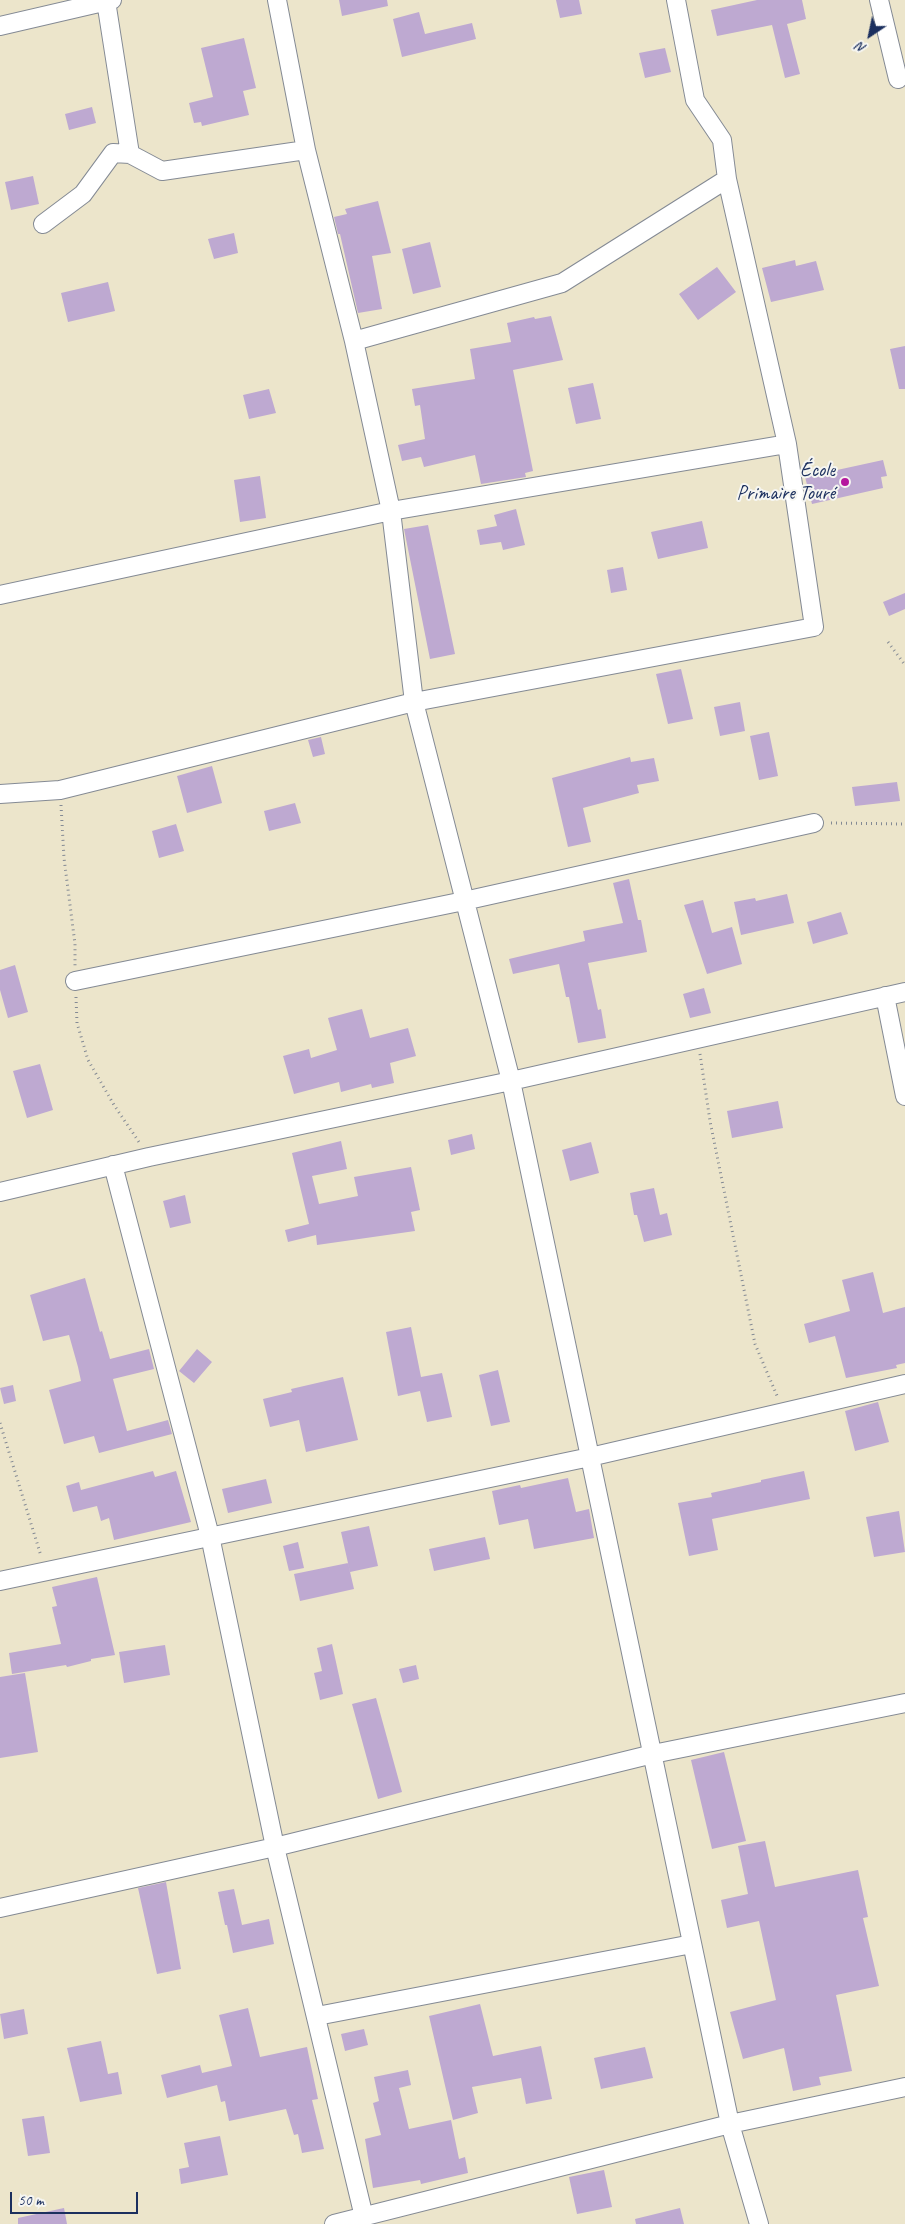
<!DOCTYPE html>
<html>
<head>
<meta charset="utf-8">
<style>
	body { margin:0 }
	#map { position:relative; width:905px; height:2224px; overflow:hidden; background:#ece5cb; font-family:Caveat,sans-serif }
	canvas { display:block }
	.north { position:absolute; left:845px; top:10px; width:50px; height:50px; -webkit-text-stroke:4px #f6f6f2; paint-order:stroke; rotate:214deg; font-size:14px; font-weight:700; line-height:20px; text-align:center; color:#1b2f5e }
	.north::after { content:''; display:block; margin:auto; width:18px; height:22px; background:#1b2f5e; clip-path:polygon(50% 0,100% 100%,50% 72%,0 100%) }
	.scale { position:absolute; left:10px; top:2192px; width:128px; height:22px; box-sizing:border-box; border:2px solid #1b2f5e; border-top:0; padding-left:6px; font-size:15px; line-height:18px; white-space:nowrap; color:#1b2f5e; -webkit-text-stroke:4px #f6f6f2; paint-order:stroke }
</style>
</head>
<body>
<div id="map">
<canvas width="905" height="2224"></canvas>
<div class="north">N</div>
<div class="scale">50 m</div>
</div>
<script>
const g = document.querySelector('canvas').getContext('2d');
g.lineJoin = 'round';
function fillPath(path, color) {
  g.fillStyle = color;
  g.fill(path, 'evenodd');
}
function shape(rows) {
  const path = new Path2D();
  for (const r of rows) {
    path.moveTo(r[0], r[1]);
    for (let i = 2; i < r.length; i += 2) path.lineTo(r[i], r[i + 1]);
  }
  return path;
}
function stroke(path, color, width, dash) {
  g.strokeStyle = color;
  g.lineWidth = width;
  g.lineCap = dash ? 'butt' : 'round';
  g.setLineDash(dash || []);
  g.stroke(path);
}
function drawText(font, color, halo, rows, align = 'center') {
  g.font = font + ' Caveat,sans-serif';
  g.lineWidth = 4;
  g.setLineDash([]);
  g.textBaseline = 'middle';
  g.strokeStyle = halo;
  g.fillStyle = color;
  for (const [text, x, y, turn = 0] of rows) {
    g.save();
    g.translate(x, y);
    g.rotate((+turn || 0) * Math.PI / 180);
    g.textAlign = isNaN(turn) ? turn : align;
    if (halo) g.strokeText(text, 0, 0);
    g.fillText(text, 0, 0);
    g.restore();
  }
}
fillPath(shape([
	[339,0,387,0,388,6,342,16],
	[556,0,579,0,582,14,560,18],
	[757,0,802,0,806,19,787,24,800,74,785,78,772,25,717,36,711,10],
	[419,12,425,34,472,23,476,39,402,57,393,19],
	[244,38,256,88,243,91,249,115,202,126,201,122,194,123,189,103,213,97,201,48],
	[665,48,671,72,645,78,639,53],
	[92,107,96,123,69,130,65,114],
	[33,176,39,204,11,210,5,182],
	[378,201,391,253,372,256,382,309,358,313,340,234,338,234,334,217,347,214,345,209],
	[234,233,238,253,214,259,208,239],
	[430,242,441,287,413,294,402,249],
	[795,260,796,266,816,261,824,290,771,302,762,268],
	[717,267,736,292,698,320,679,294],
	[108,282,115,311,68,322,61,293],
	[551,316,563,360,513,370,533,471,525,473,526,477,481,484,475,455,424,467,421,457,402,461,398,445,425,439,420,405,415,406,412,389,475,379,470,349,511,342,507,323,534,317,535,319],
	[905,346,905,389,899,389,890,349],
	[593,383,601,419,576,424,568,388],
	[269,389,276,413,249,419,243,395],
	[883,460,887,476,881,477,883,488,812,504,805,477],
	[260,476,266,518,240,522,234,480],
	[516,509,525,545,503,550,501,542,480,545,477,530,497,526,494,515],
	[702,521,708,548,658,559,651,532],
	[428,525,455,654,430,659,404,529],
	[623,567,627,590,611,593,607,570],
	[905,593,905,609,889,616,883,602],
	[681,669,693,719,668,724,656,674],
	[740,702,745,731,720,736,714,707],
	[769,732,778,776,759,780,750,736],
	[321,737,325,754,313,757,308,740],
	[630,757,631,762,654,758,659,781,637,785,639,793,583,808,591,842,568,847,552,778],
	[212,766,222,803,187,813,177,776],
	[897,782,900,801,855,806,852,787],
	[295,803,301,823,269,831,264,811],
	[176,824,184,851,159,858,152,831],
	[629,879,638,920,641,920,647,952,588,963,598,1010,601,1009,606,1038,578,1043,569,997,566,997,559,964,513,974,509,959,585,941,583,931,623,923,613,883],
	[787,894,794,923,741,935,734,902,755,898,756,901],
	[703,900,712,933,732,927,742,964,707,974,684,905],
	[841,912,848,934,813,944,807,922],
	[15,965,28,1012,8,1018,0,990,0,970],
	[704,988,711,1013,690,1018,683,994],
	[362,1009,370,1038,408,1028,416,1056,390,1063,394,1083,372,1088,371,1084,341,1092,339,1082,294,1094,283,1056,309,1049,311,1058,337,1050,328,1018],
	[40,1064,53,1110,27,1118,13,1071],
	[778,1101,783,1128,732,1138,727,1111],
	[472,1134,475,1149,451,1155,448,1140],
	[341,1141,347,1169,312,1176,319,1204,358,1196,354,1177,411,1167,420,1210,411,1212,415,1231,317,1245,316,1235,288,1242,285,1230,309,1224,292,1153],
	[591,1142,599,1173,570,1181,562,1150],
	[654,1188,660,1215,667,1213,672,1235,644,1242,637,1215,634,1215,630,1193],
	[185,1195,191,1223,170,1228,163,1201],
	[873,1272,883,1313,905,1307,905,1363,896,1365,897,1368,846,1378,835,1336,809,1343,804,1324,850,1311,842,1280],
	[85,1278,100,1332,102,1331,110,1359,149,1349,154,1369,113,1379,127,1431,168,1420,172,1434,99,1453,94,1436,64,1444,49,1390,81,1381,78,1367,69,1335,43,1341,30,1295],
	[411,1327,421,1377,442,1373,452,1417,427,1422,420,1391,398,1396,386,1332],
	[197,1349,212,1362,194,1383,179,1371],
	[498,1370,510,1422,491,1426,479,1375],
	[343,1377,358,1440,306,1452,299,1420,270,1427,263,1399,292,1392,291,1389],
	[13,1385,16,1401,4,1404,0,1388],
	[878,1402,889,1442,855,1451,845,1411],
	[153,1471,155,1477,176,1471,191,1522,114,1540,109,1518,101,1521,97,1506,73,1512,66,1486,79,1482,81,1490],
	[804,1471,810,1499,712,1519,718,1550,689,1556,678,1503,712,1497,711,1493,761,1482,761,1480],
	[568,1478,576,1512,589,1509,594,1538,534,1549,528,1519,499,1525,492,1491,520,1485,521,1488],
	[266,1479,272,1503,228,1513,222,1489],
	[899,1511,905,1552,874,1557,866,1517],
	[369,1526,378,1566,350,1572,341,1532],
	[485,1537,490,1559,434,1571,429,1549],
	[298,1542,304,1568,289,1571,283,1546],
	[348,1563,354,1589,300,1601,294,1574],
	[97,1577,115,1655,91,1659,91,1661,67,1667,66,1665,12,1674,9,1653,61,1644,52,1607,57,1606,52,1587],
	[332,1644,343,1694,320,1700,314,1673,322,1671,317,1648],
	[165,1645,170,1675,124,1683,119,1652],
	[416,1665,419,1679,403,1683,399,1669],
	[25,1673,38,1752,0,1758,0,1677],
	[376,1698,402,1792,378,1799,352,1704],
	[724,1752,746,1841,712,1849,691,1760],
	[765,1841,775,1887,858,1870,868,1917,863,1918,879,1986,836,1995,852,2071,819,2077,821,2085,793,2091,784,2048,743,2059,730,2012,776,2000,759,1921,727,1928,721,1900,748,1894,738,1846],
	[166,1882,181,1969,157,1974,138,1888],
	[234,1889,242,1925,269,1919,274,1944,233,1953,227,1925,225,1925,218,1892],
	[480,2004,493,2056,541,2046,552,2099,526,2104,521,2078,472,2087,478,2113,453,2120,429,2016],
	[248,2008,260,2057,307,2047,318,2099,312,2100,324,2149,302,2153,298,2134,294,2135,286,2109,229,2121,225,2101,221,2102,217,2085,167,2098,161,2075,200,2065,202,2073,232,2066,219,2015],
	[24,2009,28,2034,4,2039,0,2014],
	[364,2029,368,2045,345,2051,341,2034],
	[101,2041,108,2074,118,2072,122,2094,80,2102,67,2048],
	[645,2047,653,2078,601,2089,594,2058],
	[408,2070,411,2085,399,2088,409,2129,451,2120,459,2159,465,2157,468,2173,421,2184,420,2180,373,2188,365,2139,381,2135,373,2103,379,2101,374,2077],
	[44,2116,50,2153,28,2156,22,2119],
	[220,2136,228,2175,181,2184,179,2169,189,2167,184,2143],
	[604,2170,612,2207,577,2214,569,2177],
	[64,2208,67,2224,18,2224,18,2218],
	[680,2208,684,2224,636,2224,635,2219]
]), '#bea9d1');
const minor = shape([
	[277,0,306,150,354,341,391,511,414,702,511,1081,730,2124,759,2224],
	[879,0,898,79],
	[106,1,130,154],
	[0,26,112,0],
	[43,224,83,194,113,153,130,154,162,171,306,150],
	[354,341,562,283,727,179],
	[0,595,391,511,787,444],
	[0,794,60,790,414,702,814,627,787,444,727,179,722,140,695,100,676,0],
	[75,981,464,901,814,823],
	[885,996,905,1096],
	[113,1165,210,1536,275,1847,364,2217],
	[0,1192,149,1157,511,1081,905,992],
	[0,1581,590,1457,905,1384],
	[0,1908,275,1847,653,1754,905,1703],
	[317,2016,692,1944],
	[334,2224,730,2124,905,2087]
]);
stroke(minor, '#848a94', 20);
stroke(shape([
	[888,642,905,665],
	[61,805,64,858,75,944,75,966],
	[831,823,905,824],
	[76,997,77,1023,88,1060,114,1105,139,1142],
	[700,1054,710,1121,755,1344,778,1398],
	[0,1423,41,1556]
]), '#848a94', 3, [1, 4]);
stroke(minor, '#fff', 18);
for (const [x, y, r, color] of [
	[845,482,5,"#b5179e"]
]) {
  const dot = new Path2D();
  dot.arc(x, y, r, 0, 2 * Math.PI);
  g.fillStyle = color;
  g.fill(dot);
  stroke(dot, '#f6f6f2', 2);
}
drawText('20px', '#1b2f5e', '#f6f6f2', [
	["École",835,471],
	["Primaire Touré",835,494]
], 'right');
</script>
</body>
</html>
